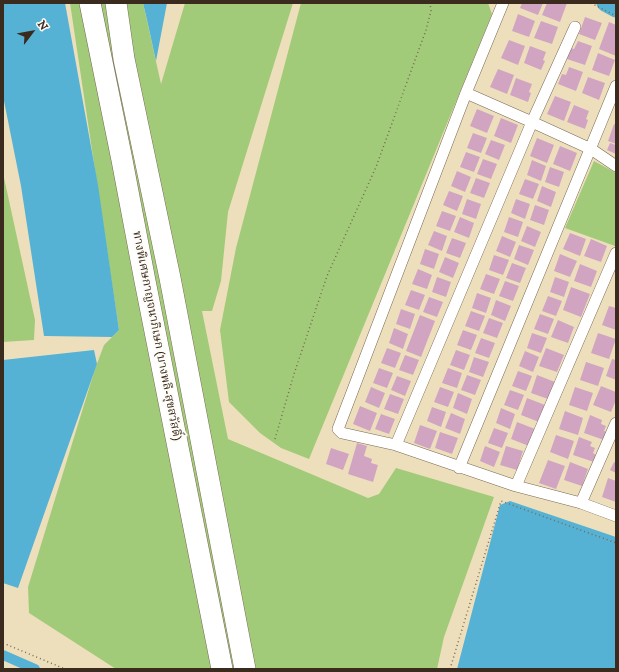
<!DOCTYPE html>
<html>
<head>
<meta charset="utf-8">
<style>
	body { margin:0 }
	#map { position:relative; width:619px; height:672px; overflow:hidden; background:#eedfbc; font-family:"IM FELL DW Pica",serif }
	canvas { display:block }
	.frame { position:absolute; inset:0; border:4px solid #3b2a1e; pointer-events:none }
	.north { position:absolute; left:12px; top:12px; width:40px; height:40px; -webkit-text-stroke:3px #fdfcf7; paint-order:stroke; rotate:58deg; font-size:11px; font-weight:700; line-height:16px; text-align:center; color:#3b2a1e }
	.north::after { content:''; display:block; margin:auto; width:14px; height:18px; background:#3b2a1e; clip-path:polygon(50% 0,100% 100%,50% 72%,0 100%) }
</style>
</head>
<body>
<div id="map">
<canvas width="619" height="672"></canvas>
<div class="frame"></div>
<div class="north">N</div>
</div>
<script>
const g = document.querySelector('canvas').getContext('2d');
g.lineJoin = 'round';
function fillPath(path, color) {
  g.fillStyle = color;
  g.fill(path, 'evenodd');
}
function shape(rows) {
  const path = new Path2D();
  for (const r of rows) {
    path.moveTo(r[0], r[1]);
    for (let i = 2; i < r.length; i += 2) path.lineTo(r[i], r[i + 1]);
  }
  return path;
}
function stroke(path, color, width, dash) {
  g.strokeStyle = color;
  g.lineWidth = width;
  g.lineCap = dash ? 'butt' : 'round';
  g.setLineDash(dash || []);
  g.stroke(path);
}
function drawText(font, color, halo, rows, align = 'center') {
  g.font = font + ' "IM FELL DW Pica","Noto Serif Thai",serif';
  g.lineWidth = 4;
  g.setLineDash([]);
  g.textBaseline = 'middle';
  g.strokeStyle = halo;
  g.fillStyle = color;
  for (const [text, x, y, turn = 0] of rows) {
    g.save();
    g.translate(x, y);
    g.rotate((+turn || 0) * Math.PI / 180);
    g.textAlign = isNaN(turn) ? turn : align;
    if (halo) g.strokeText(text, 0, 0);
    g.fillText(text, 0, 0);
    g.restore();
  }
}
fillPath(shape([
	[70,3,143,3,161,84,185,3,293,3,228,212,221,281,212,311,202,311,228,439,368,498,379,494,396,468,494,497,444,637,437,669,116,669,29,613,28,587,95,369,104,345,119,330],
	[301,3,488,3,492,14,309,459,281,448,260,433,229,402,220,330,236,248],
	[594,161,616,173,616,243,615,246,565,228],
	[3,173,35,320,34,340,3,342]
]), '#a1cb78');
fillPath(shape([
	[3,3,65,3,98,185,119,330,112,337,44,336,21,186,3,96],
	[143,3,167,3,156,61,147,20],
	[94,350,97,364,18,588,3,583,3,360],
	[510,501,616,537,616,669,457,669,500,505]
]), '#55b2d4');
stroke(shape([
	[3,655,35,669]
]), '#55b2d4', 10);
stroke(shape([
	[605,3,616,9]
]), '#55b2d4', 17);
fillPath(shape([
	[522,3,543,3,538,15,520,8],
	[547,3,567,3,560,22,542,15],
	[518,14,535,21,529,37,512,31],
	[585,17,602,23,595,40,579,34],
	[541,21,558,27,552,44,534,38],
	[609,22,616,25,616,56,599,49],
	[509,40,525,46,518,65,501,58],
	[578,41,592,46,585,65,567,59,571,48,574,49],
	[530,46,546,52,543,60,545,61,541,70,524,63],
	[598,53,615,60,609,76,592,70],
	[569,67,583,72,576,91,558,84,562,74,566,75],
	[498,69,514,75,507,94,490,87],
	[588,77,605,83,599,100,582,93],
	[516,78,532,84,529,92,531,93,528,102,510,95],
	[555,96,571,102,564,121,547,114],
	[574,105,589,111,586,119,588,120,585,129,567,122],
	[477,109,494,116,487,133,470,126],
	[501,118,518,125,511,143,494,136],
	[614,124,616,125,616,144,608,141],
	[473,133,487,138,481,153,467,148],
	[537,138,554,145,547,163,530,156],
	[491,140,505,145,499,160,485,154],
	[610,143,616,145,616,154,607,150],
	[560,146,577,153,570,171,553,164],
	[466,152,480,157,474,172,460,167],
	[483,159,497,164,491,179,477,174],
	[532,160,546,166,541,181,527,175],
	[550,167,564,172,559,187,545,182],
	[457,171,471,177,465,192,451,186],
	[476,178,490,183,484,198,470,193],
	[525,179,539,184,533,199,519,194],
	[542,186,556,192,551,207,537,201],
	[449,191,463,196,457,211,443,205],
	[467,199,481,204,476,219,462,214],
	[516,199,530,204,525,219,511,213],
	[535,205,549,210,544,225,530,220],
	[442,211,456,216,450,231,436,226],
	[460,217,474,223,469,238,454,232],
	[509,217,523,222,518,237,504,232],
	[527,226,541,232,535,247,521,241],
	[434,231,447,236,442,251,428,245],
	[570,233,586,239,580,256,563,249],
	[502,236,516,242,510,257,496,251],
	[452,238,466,243,460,258,446,253],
	[591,239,607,246,601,262,584,256],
	[519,245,534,250,528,265,514,259],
	[425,249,439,254,434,269,420,264],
	[560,254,577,261,570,277,554,271],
	[494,255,509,260,503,275,489,270],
	[445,257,459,263,453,278,439,272],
	[512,263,526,268,520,283,506,278],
	[580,264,597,271,591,287,574,281],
	[418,269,432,275,427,289,412,284],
	[486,274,500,279,494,294,480,289],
	[437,277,451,282,446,297,432,292],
	[555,277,569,282,564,297,550,292],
	[505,281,519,286,513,301,499,296],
	[571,287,590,294,581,317,563,310],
	[411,290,425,295,419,310,405,305],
	[477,293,491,298,486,313,472,308],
	[548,296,562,301,556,316,542,311],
	[429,297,443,302,437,317,423,312],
	[496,300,511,306,505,321,491,315],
	[609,306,616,308,616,330,602,325],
	[401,309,415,314,410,329,396,324],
	[471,311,485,316,479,331,465,326],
	[540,314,554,319,548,334,534,329],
	[420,315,435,321,421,357,406,351],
	[489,318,503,323,497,338,483,333],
	[558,320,574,327,568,343,551,337],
	[394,328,408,334,403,349,389,343],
	[463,330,477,335,471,350,457,345],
	[532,333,547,338,541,353,527,348],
	[598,333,616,339,609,359,591,353],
	[481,338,495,343,489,358,475,353],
	[387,348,401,353,395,368,381,363],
	[546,348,564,355,557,372,539,366],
	[456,350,470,355,464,370,450,365],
	[525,351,539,357,533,372,519,366],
	[405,355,419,360,413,375,399,370],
	[474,357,489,362,483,377,469,372],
	[612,359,616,360,616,380,606,376],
	[586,362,604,368,598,386,580,380],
	[379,368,393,373,387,388,373,383],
	[448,368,462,373,457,388,442,383],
	[518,371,532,376,526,391,512,386],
	[467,375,481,380,475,395,461,390],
	[537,375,555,382,548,399,531,393],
	[397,376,411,381,405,396,391,390],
	[601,386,616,392,616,400,611,412,593,405],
	[371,387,385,393,379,408,365,402],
	[440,387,454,392,448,407,434,402],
	[575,387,593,393,587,411,569,405],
	[510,390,524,395,518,410,504,405],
	[458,393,472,399,467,414,453,408],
	[390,394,404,399,398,414,384,409],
	[527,398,545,405,539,422,521,415],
	[360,406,377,413,370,431,353,424],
	[432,407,446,412,441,427,427,421],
	[501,408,515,414,510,429,496,423],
	[565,411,583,418,578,435,559,429],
	[451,413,465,419,460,434,445,428],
	[381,414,395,419,389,434,375,429],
	[590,415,602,420,601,424,606,426,604,431,607,432,604,440,584,433],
	[517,422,535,429,529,446,511,439],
	[420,425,437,431,430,449,414,443],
	[494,428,508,433,502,448,488,443],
	[440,432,458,438,452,454,435,448],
	[556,435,574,441,568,459,550,452],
	[579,437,592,442,590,446,595,448,593,453,596,455,594,462,573,455],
	[357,443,367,446,364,456,372,459,371,463,378,465,373,482,348,474],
	[485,446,500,452,494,467,480,461],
	[506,446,523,451,517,470,500,465],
	[331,448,349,454,343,470,326,464],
	[548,460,565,466,556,489,539,483],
	[570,462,588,469,582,486,564,480],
	[614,462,616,463,616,473,610,470],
	[608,478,616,481,616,502,602,497]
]), '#d1a5c2');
const minor = shape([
	[503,3,466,93,338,429,342,433,396,445,516,486,581,503,616,516],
	[466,93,532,122,591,149,616,166],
	[396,445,532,122,575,27],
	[459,468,616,86],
	[516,486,616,253],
	[581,503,616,423]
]);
const motorway = shape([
	[90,3,122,160,145,281,222,669],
	[116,3,124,59,170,278,245,669]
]);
stroke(minor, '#7a6955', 12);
stroke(motorway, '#7a6955', 22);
stroke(shape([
	[591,3,616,16],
	[275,439,294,374,327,276,376,167,426,30,431,11,430,3],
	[3,643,65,669],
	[450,669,501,501,616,543]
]), '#7a6955', 1.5, [1, 3]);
stroke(minor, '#fff', 11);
stroke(motorway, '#fff', 21);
drawText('12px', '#3b2a1e', '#fdfcf7', [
	["ทางพิเศษกาญจนาภิเษก (บางพลี-สุขสวัสดิ์)",156,336,79]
]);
</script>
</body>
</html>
